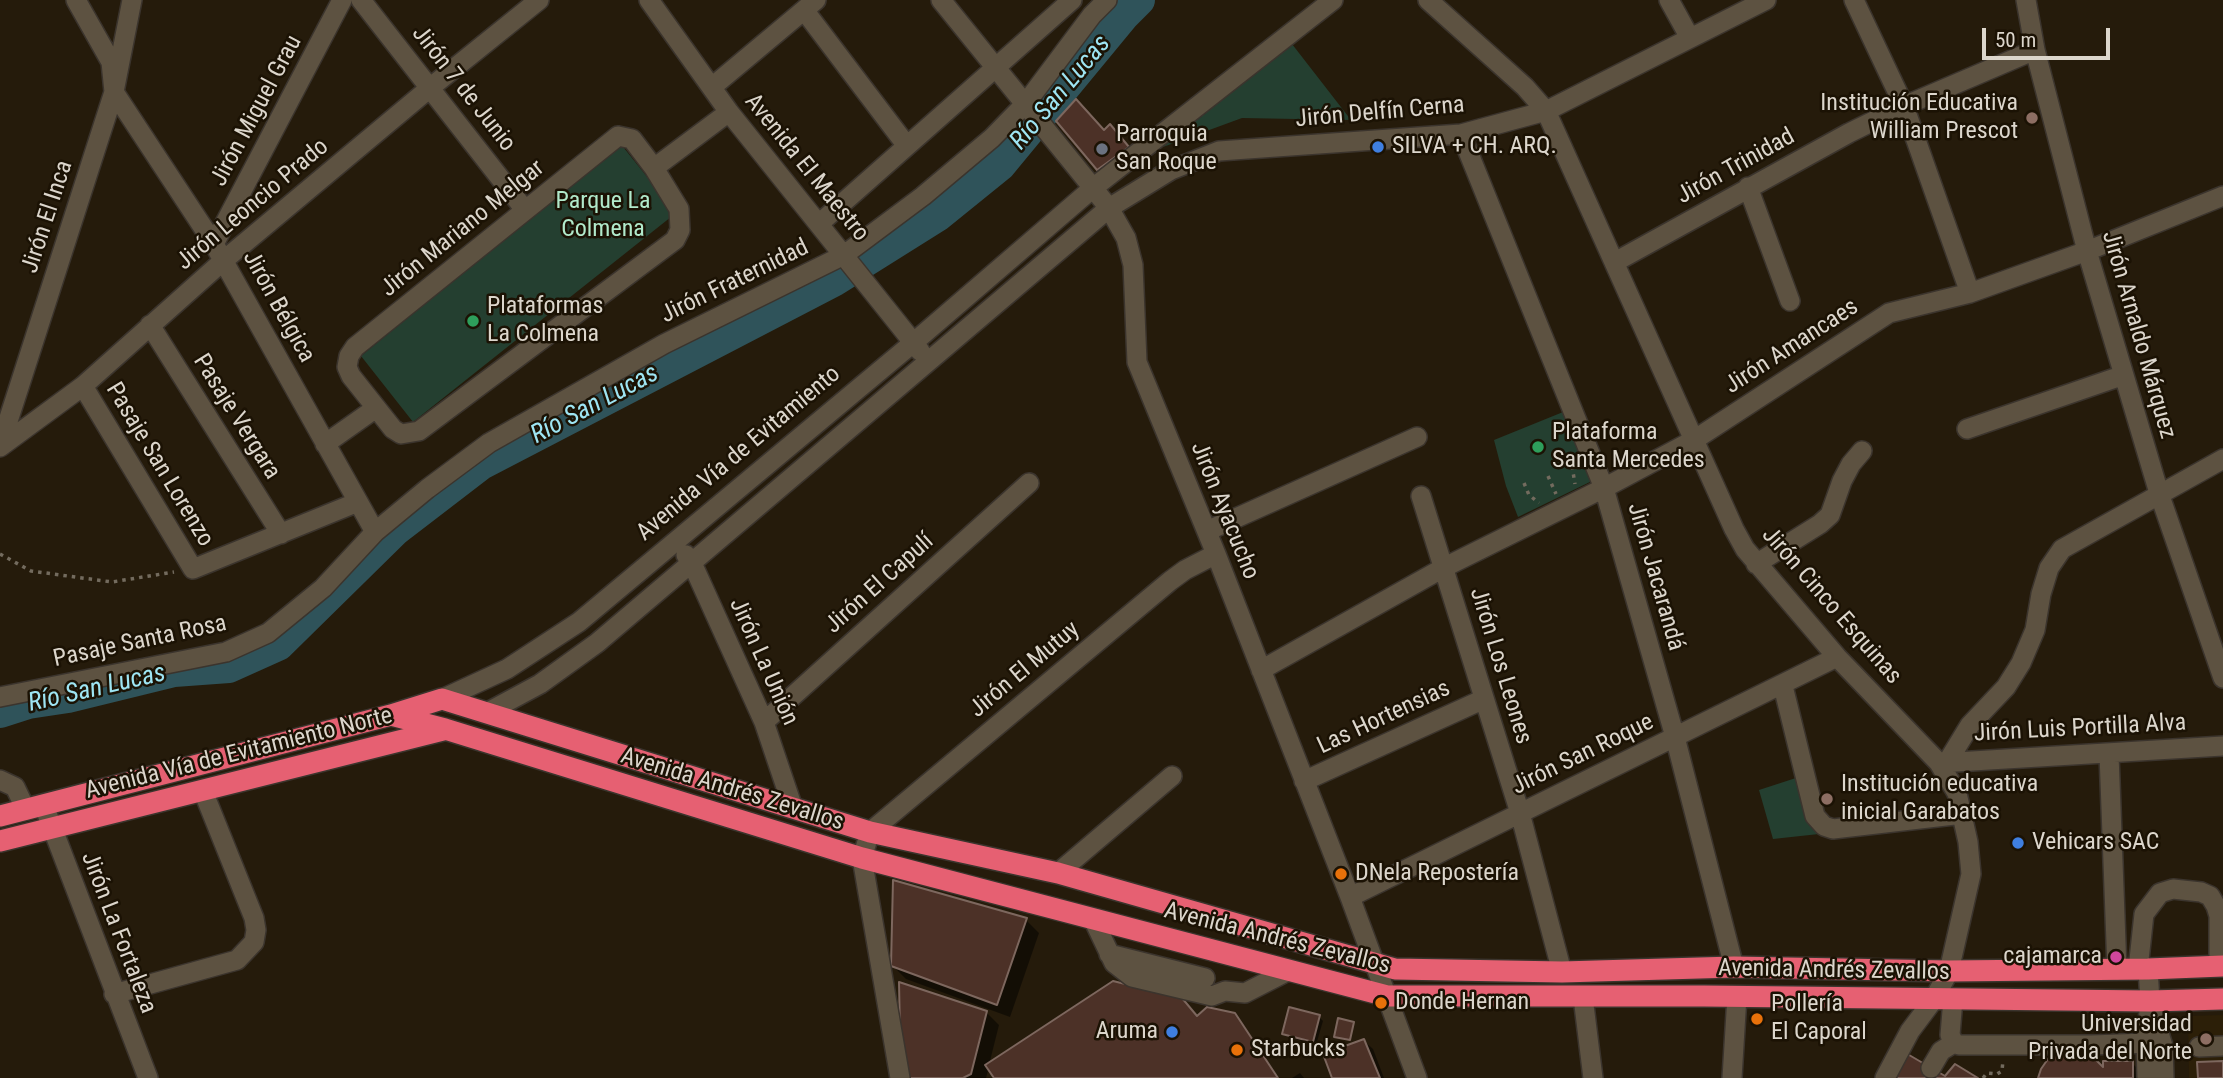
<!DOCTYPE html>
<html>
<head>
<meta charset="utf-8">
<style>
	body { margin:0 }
	#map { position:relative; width:2223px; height:1078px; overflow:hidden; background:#251b0b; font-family:"Roboto Condensed",sans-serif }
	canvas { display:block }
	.scale { position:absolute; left:1982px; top:28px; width:128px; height:32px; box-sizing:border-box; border:4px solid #dcd6cc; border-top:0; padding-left:9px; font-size:21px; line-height:24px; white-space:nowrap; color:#dcd6cc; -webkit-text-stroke:5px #1b1204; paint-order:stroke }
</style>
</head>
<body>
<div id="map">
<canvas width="2223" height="1078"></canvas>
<div class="scale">50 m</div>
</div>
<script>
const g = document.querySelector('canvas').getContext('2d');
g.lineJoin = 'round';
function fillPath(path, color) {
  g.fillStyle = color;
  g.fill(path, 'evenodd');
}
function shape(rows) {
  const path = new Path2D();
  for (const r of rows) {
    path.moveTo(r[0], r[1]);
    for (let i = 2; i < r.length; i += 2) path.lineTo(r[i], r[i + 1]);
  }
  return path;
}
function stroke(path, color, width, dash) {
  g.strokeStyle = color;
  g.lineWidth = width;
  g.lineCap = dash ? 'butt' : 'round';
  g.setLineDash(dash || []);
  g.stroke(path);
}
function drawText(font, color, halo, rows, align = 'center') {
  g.font = font + ' "Roboto Condensed",sans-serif';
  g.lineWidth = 5;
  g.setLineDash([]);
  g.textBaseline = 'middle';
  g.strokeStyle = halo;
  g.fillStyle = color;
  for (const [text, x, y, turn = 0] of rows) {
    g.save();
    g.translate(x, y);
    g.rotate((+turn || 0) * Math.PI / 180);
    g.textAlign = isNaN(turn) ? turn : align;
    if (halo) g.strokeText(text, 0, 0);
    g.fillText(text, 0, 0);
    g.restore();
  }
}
fillPath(shape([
	[2223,1015,2223,1078,2189,1078,2188,1016]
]), '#2c1f08');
fillPath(shape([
	[1292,44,1351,120,1242,118,1163,147],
	[620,143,676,213,413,422,361,356],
	[1568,410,1594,480,1518,517,1506,486,1494,440],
	[1802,776,1819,834,1773,839,1759,790]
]), '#243f30');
fillPath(shape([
	[1058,121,1116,133,1133,154,1105,175],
	[1026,920,1039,933,1010,1017,906,979,893,966],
	[986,1012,999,1025,989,1065,1197,1018,1234,1014,1243,1024,1279,1078,996,1078,989,1067,986,1078,910,1078],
	[1319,1017,1323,1021,1316,1045,1288,1037,1284,1033],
	[1364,1041,1373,1049,1384,1078,1334,1078],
	[2132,1063,2141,1072,2141,1078,2040,1078,2104,1071],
	[1300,1073,1304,1078,1292,1078]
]), '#0007');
stroke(shape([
	[0,712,28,703,68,697,174,671,229,667,278,645,395,530,481,464,835,280,937,216,1000,165,1123,16,1139,0]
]), '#2f535a', 32);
const building = shape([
	[1076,99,1104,130,1110,124,1129,147,1097,170,1056,121,1076,99],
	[893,880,1027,918,997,1005,891,966,893,880],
	[1113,981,1182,998,1197,1016,1207,1007,1235,1013,1278,1078,994,1078,985,1065,1113,981],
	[899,982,987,1011,971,1074,963,1078,909,1078,900,1032,899,982],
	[1289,1007,1320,1015,1313,1042,1282,1034,1289,1007],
	[1338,1018,1354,1022,1350,1040,1334,1037,1338,1018],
	[1364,1039,1380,1078,1332,1078,1323,1054,1364,1039],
	[2067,1050,2083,1052,2092,1056,2103,1067,2103,1061,2133,1061,2133,1078,2038,1078,2041,1069,2050,1056,2067,1050],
	[1904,1052,1945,1076,1955,1064,1978,1078,1889,1078,1904,1052],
	[2223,1061,2223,1078,2198,1078,2197,1062,2223,1061]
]);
fillPath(building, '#4c3127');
stroke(building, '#7d675e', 2);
const minor = shape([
	[76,0,111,62,114,92,214,244,375,532],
	[361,0,525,210],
	[649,0,729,112,920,351],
	[941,0,1093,188,1109,208,1126,238,1133,265,1137,362,1216,554,1350,897,1417,1078],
	[1428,0,1525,87,1546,111,1734,529,1745,549,1837,657,1939,763,1957,793,1968,842,1971,874,1949,971,1934,999,1910,1031,1885,1078],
	[1669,0,1690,38],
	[1854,0,1904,106,1970,293],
	[2026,0,2035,50,2087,251,2159,493,2223,678],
	[804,10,907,146],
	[712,87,816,0],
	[1461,134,1604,488,1675,737,1734,967],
	[618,136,632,139,654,168,679,209,680,230,675,240,419,431,401,434,393,429,351,376,347,367,349,356,355,347,618,136],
	[654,168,729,112],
	[1748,187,1790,301],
	[820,223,1072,0],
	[214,244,342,0],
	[1615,262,1849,133,1904,106,2035,50],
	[150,325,281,534],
	[83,386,193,569,358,502],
	[1967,429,2124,375],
	[325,444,376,408],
	[0,446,114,92,132,0],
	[0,447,83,386,223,261,431,87,539,0],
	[1421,496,1520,813,1562,972],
	[1207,531,1417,437],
	[686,555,692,563,764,722,793,808],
	[1756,564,1820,524,1830,515,1842,481,1851,464,1862,451],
	[1261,670,1445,567,1604,488,1694,440,1889,313,1970,293,2087,251,2223,196],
	[1783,686,1815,816,1824,826,1833,829,1963,814],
	[0,697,226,652,268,633,323,588,375,532,427,489,489,443,664,344,844,255,923,196,992,138,1026,103,1092,15,1107,0],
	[442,699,507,669,579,622,913,343,1093,188,1333,0],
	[488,712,540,684,597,643,1109,208,1171,170,1219,151,1461,134,1546,111,1766,0],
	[764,722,1029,483],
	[2109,754,2117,970],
	[1948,761,1970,725,2006,687,2021,663,2035,630,2041,594,2049,568,2062,549,2223,459],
	[1939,763,2223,746],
	[0,780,15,787,26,810],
	[1304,781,1484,699],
	[44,806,148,1078],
	[1058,873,1172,776],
	[1350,897,1837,657],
	[1093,919,1114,963,1132,977,1212,996,1225,991,1245,993,1288,971],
	[1109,954,1205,978],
	[2138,969,2144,914,2160,893,2173,889,2201,892,2210,896,2216,906,2219,916,2219,966],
	[114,994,237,960,254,942,256,930,254,918,203,791],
	[1583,997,1593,1078],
	[1953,999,1950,1035,1954,1043,1959,1045,2092,1045,2146,1043],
	[2153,1014,2163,1046,2164,1078],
	[2199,1047,2223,1046],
	[1931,1068,1941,1051,1954,1043],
	[900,1078,862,858,870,832,1170,581,1185,570,1216,554],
	[1732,1078,1737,996],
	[2147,1078,2146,1043,2150,1001,2148,969]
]);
const highway = shape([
	[391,715,445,729,862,858,1387,996,1704,996,2150,1001,2223,999],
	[0,816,391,715,442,699,870,832,1058,873,1395,969,1562,972,1734,967,1949,971,2148,969,2223,966],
	[0,841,443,730]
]);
stroke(minor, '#3b342d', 22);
stroke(highway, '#3b342d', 24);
stroke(shape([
	[1572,466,1575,484],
	[1548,476,1556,494],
	[1524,483,1529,495,1539,503],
	[0,554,31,571,112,582,174,572],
	[1983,1078,1987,1073,1997,1074,2002,1071,2003,1060]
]), '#736b5e', 3.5, [3.5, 5]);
stroke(minor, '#5d5241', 19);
stroke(highway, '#e66072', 21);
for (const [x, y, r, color] of [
	[2032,118,7,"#8d6e63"],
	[1378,147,7,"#3f7fe0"],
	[1102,149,7,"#6b7280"],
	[473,321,7,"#2e9e5b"],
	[1538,447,7,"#2e9e5b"],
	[1827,799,7,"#8d6e63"],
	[2018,843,7,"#3f7fe0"],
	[1341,874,7,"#e8710a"],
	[2116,957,7,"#d1479c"],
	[1381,1003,7,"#e8710a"],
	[1757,1019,7,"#e8710a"],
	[1172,1032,7,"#3f7fe0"],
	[2206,1039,7,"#8d6e63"],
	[1237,1050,7,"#e8710a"]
]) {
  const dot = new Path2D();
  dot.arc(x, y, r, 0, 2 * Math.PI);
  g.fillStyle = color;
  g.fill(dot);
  stroke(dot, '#1b1204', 2.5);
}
drawText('24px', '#dcd6cc', '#1b1204', [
	["Jirón 7 de Junio",463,89,52],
	["Jirón Miguel Grau",257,111,-62],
	["Jirón Delfín Cerna",1380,113,-5],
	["Jirón Trinidad",1736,167,-29],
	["Avenida El Maestro",806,168,51],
	["Jirón Leoncio Prado",253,205,-40],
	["Jirón El Inca",48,217,-72],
	["Jirón Mariano Melgar",463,229,-39],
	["Jirón Fraternidad",735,282,-26],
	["Jirón Bélgica",278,307,61],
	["Jirón Arnaldo Márquez",2138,335,74],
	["Jirón Amancaes",1792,347,-33],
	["Pasaje Vergara",236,417,58],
	["Avenida Vía de Evitamiento",739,454,-40],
	["Pasaje San Lorenzo",159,465,59],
	["Jirón Ayacucho",1224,511,68],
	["Jirón Jacarandá",1655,577,74],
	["Jirón El Capulí",880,584,-42],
	["Jirón Cinco Esquinas",1831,606,49],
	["Pasaje Santa Rosa",140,642,-12],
	["Jirón La Unión",763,662,66],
	["Jirón Los Leones",1500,666,73],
	["Jirón El Mutuy",1025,670,-40],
	["Las Hortensias",1384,718,-25],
	["Jirón Luis Portilla Alva",2080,729,-3],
	["Avenida Vía de Evitamiento Norte",239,754,-14],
	["Jirón San Roque",1583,755,-26],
	["Avenida Andrés Zevallos",732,790,17],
	["Jirón La Fortaleza",118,933,69],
	["Avenida Andrés Zevallos",1277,939,14],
	["Avenida Andrés Zevallos",1834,971,1]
]);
drawText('24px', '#dcd6cc', '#1b1204', [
	["Institución Educativa",2018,104,"right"],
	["William Prescot",2018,132,"right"],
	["Parroquia",1116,135],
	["San Roque",1116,163],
	["SILVA + CH. ARQ.",1392,147],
	["Plataformas",487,307],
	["La Colmena",487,335],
	["Plataforma",1552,433],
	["Santa Mercedes",1552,461],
	["Institución educativa",1841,785],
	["inicial Garabatos",1841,813],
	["Vehicars SAC",2032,843],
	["DNela Repostería",1355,874],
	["cajamarca",2102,957,"right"],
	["Donde Hernan",1395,1003],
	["Pollería",1771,1005],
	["El Caporal",1771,1033],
	["Universidad",2192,1025,"right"],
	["Privada del Norte",2192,1053,"right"],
	["Aruma",1158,1032,"right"],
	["Starbucks",1251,1050]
], 'left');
drawText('24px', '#b1eacb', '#1b1204', [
	["Parque La",603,202],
	["Colmena",603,230]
]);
drawText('italic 26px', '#9ee5f3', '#1b1204', [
	["Río San Lucas",1061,93,-50],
	["Río San Lucas",595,405,-28],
	["Río San Lucas",97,689,-13]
]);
</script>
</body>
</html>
